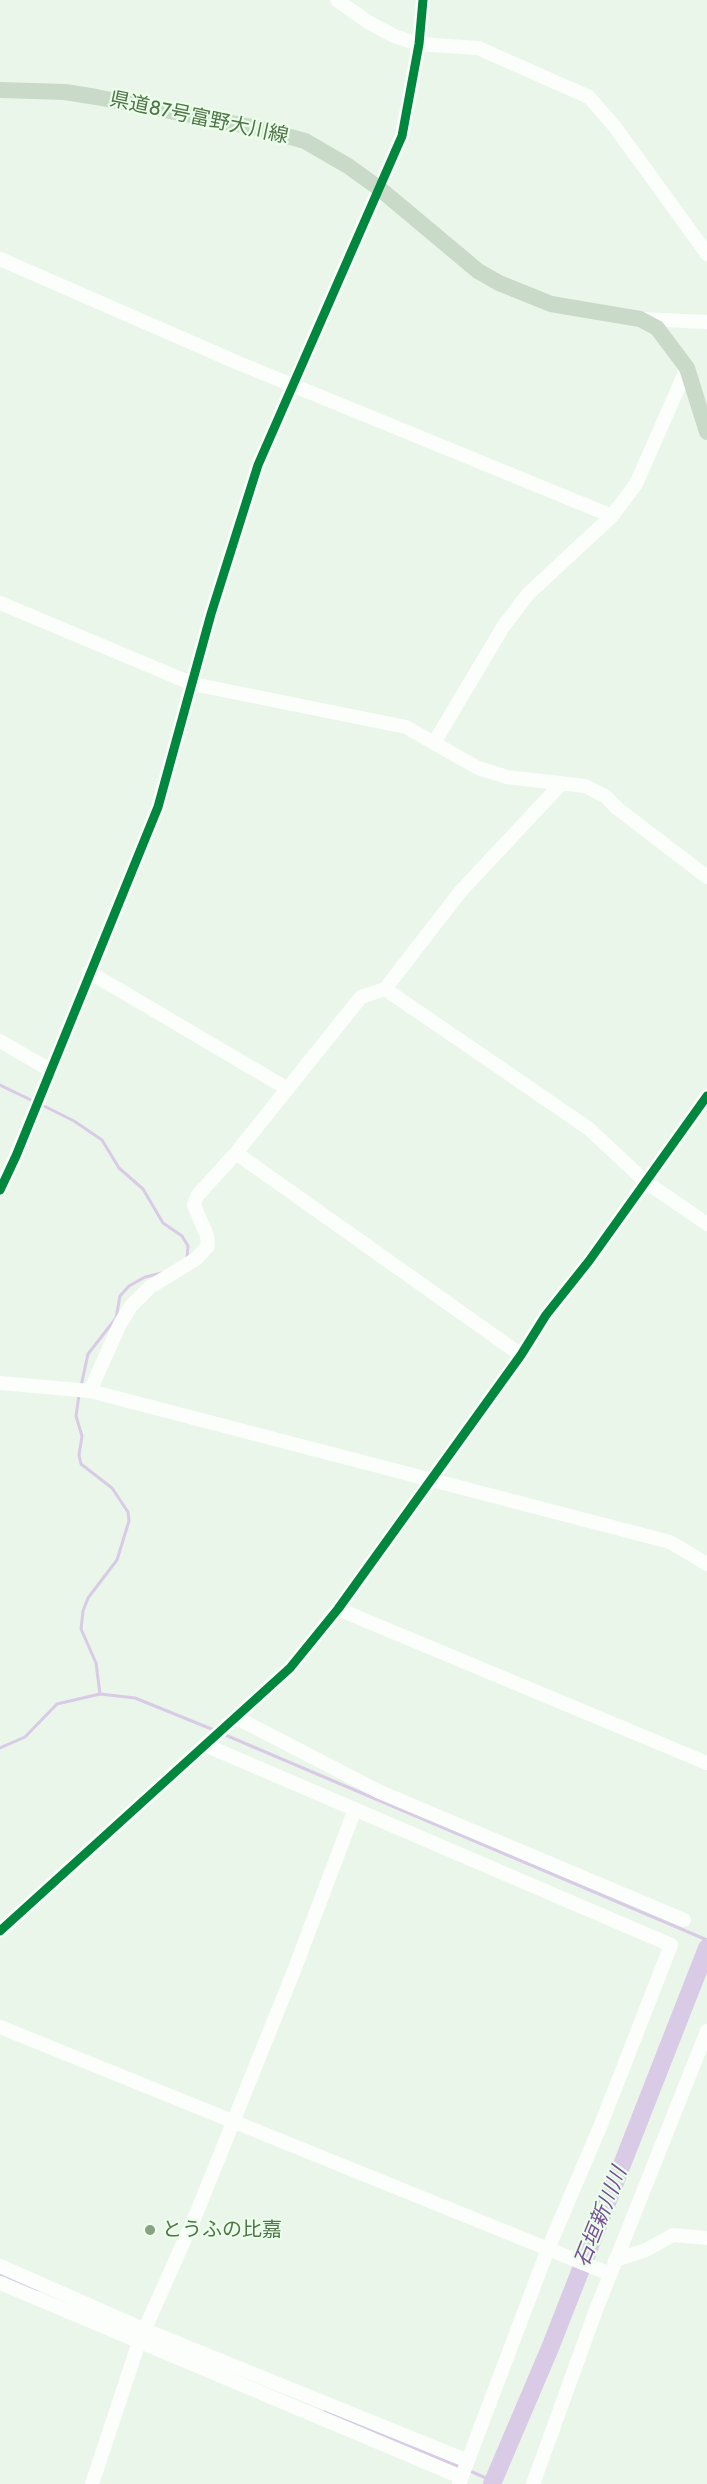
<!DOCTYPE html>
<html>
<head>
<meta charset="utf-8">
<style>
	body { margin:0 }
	canvas { display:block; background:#eaf6ea }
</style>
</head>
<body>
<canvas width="707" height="2484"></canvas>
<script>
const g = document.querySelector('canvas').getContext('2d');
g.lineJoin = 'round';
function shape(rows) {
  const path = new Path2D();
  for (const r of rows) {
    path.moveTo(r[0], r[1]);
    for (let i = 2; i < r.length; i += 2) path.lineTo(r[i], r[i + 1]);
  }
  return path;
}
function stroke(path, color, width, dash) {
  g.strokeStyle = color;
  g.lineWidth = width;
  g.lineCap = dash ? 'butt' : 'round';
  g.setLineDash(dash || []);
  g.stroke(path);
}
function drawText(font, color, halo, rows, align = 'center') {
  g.font = font + ' Cabin,"Noto Sans JP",sans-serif';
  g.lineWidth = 4.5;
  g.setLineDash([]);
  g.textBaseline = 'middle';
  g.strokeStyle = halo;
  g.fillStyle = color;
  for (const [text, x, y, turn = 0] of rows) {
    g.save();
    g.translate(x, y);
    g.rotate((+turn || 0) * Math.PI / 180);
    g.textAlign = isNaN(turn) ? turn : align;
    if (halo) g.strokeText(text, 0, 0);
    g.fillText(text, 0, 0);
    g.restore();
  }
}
stroke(shape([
	[0,1085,33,1101],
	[42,1105,74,1121,102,1140,119,1168,143,1189,163,1223,182,1236,188,1246,187,1258],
	[81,1386,88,1354,116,1318,120,1296,129,1286,145,1277,162,1273],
	[79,1395,76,1416,82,1436,79,1455,81,1464,112,1488,128,1512,129,1521,117,1560,88,1598,83,1611,81,1629,96,1663,100,1694],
	[223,1734,707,1940],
	[0,1748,25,1737,57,1704,100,1694,135,1698,214,1730],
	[0,2274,37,2290],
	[325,2410,460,2467],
	[470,2471,493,2481]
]), '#d9cbe6', 3);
stroke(shape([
	[492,2484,550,2348,707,1948]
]), '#d9cbe6', 18);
stroke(shape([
	[337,0,368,22,394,36,419,44,478,48,589,97,615,127,707,254],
	[0,259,236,362,612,516],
	[640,319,707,322],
	[0,603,193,684,406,727,478,768,507,777,585,786,605,796,618,809,707,877],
	[434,743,503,627,528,594,612,516,636,484,687,368],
	[89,972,286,1088],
	[385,989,588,1128,646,1182,707,1224],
	[0,1041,50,1070],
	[236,1153,521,1355],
	[0,1190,16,1156,158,807,211,614,258,465,402,136,419,44,423,0],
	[0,1383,90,1391,670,1542,707,1564],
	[90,1391,120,1324,131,1306,150,1287,196,1259,208,1246,207,1236,194,1205,197,1196,236,1153,361,997,385,989,460,892,562,783],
	[338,1609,707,1763],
	[237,1718,380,1792,684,1920],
	[205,1745,671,1945,602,2122,548,2249,459,2484],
	[0,1931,290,1668,338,1609,521,1355,546,1315,589,1261,707,1096],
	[0,2027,610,2274],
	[615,2260,646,2250,673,2235,707,2238],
	[0,2266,145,2330,468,2461],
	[0,2283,461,2477],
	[92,2484,139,2342,197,2212,295,1968,355,1809],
	[533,2484,596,2310,707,2031]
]), '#fcfefc', 14);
stroke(shape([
	[0,90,65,92,96,97,258,128,305,141,348,166,380,189,478,271,499,283,551,304,640,319,657,328,687,368,707,432]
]), '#c9dac8', 16);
stroke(shape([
	[0,1190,16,1156,158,807,211,614,258,465,402,136,419,44,423,0],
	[0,1931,290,1668,338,1609,521,1355,546,1315,589,1261,707,1096]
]), '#00873e', 9);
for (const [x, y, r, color] of [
	[150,2230,6,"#88a182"]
]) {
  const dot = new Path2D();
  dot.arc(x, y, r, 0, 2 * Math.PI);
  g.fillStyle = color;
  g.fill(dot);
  stroke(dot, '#eaffea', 2);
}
drawText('20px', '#53734a', '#eaffea', [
	["県道87号富野大川線",199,118,12]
]);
drawText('20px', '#53734a', '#eaffea', [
	["とうふの比嘉",162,2230]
], 'left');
drawText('italic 21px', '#7b4d9b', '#eaffea', [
	["石垣新川川",601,2217,-68]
]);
</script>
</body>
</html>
